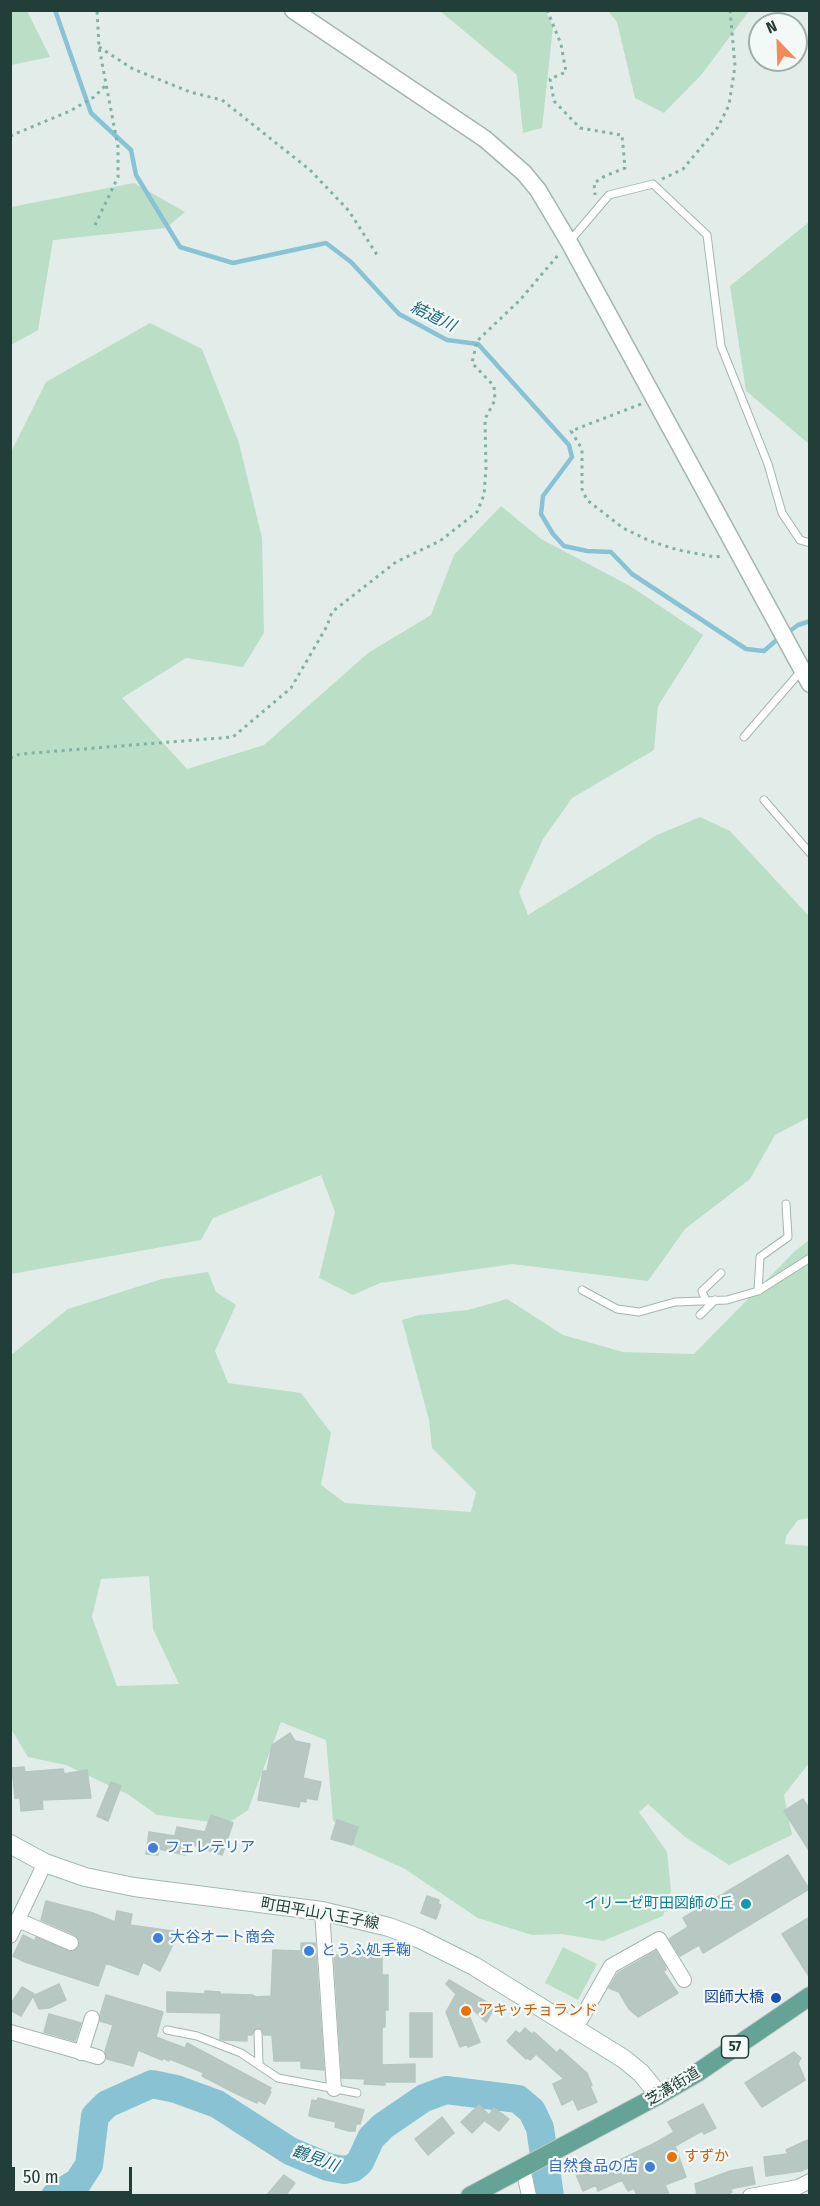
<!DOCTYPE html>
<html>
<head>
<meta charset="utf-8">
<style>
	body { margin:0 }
	#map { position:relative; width:820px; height:2206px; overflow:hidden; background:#e2ede9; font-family:"Fira Sans Condensed",sans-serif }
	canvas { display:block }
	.frame { position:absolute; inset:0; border:12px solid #223e38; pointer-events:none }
	.north { position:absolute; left:748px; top:12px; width:60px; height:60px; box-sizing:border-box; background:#f3f9f6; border:2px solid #9faeaa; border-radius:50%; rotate:337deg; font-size:16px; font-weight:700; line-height:24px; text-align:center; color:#223e38 }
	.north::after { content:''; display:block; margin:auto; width:21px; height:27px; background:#f48959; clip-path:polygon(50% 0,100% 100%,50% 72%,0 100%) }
	.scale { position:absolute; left:12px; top:2167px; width:120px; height:27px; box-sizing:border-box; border:3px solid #223e38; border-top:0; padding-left:8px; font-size:18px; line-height:21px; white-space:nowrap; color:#223e38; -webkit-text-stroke:4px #f3f9f6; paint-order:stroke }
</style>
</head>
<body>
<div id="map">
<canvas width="820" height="2206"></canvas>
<div class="frame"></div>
<div class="north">N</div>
<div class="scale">50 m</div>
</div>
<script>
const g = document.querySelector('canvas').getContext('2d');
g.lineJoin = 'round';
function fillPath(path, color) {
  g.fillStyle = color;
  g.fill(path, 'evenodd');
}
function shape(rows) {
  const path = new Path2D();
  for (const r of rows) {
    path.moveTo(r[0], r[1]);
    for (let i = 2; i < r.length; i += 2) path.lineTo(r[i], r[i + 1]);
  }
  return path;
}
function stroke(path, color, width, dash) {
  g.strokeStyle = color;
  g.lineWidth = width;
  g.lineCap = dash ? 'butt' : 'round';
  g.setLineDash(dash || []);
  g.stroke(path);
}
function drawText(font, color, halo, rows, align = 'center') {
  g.font = font + ' "Fira Sans Condensed","Noto Sans JP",sans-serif';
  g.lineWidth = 4.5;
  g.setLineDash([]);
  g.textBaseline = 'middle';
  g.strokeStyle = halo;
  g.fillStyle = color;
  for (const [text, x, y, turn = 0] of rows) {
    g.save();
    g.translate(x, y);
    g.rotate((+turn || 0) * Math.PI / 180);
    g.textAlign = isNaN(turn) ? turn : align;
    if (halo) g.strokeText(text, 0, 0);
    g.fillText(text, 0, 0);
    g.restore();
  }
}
fillPath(shape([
	[11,10,27,11,50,57,11,65],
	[440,11,546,11,553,27,542,128,523,133,517,75],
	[608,11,749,11,702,74,664,113,635,98,617,22],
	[134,183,185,212,166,228,53,240,38,330,11,345,11,207],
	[809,222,809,444,746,391,730,286],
	[150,323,202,349,239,443,262,538,264,633,243,667,186,658,122,698,187,769,264,745,368,653,431,615,454,555,501,506,541,539,630,586,703,635,658,706,654,750,572,798,543,839,519,892,528,915,657,835,700,817,730,831,809,916,809,1117,775,1135,750,1179,685,1229,648,1281,513,1264,380,1283,353,1295,319,1278,335,1212,321,1175,213,1218,201,1240,11,1274,11,452,46,382],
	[809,1240,809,1518,798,1520,786,1536,785,1544,809,1546,809,1763,784,1795,792,1835,729,1865,685,1837,648,1804,639,1812,667,1852,671,1891,663,1916,603,1941,562,1934,532,1935,478,1918,405,1869,354,1846,333,1820,326,1740,281,1722,248,1810,227,1824,157,1815,129,1795,66,1765,28,1757,11,1729,11,1355,68,1309,162,1279,208,1272,216,1292,236,1305,215,1351,228,1383,301,1393,331,1433,321,1485,345,1503,471,1512,476,1492,432,1448,429,1420,402,1320,419,1315,468,1310,507,1299,563,1335,623,1352,694,1354,795,1251],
	[149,1576,153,1629,179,1684,117,1686,92,1617,101,1579],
	[563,1947,597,1964,578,2000,545,1983]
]), '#bbdec7');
stroke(shape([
	[55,10,91,113,131,150,136,175,180,247,233,263,326,243,351,262,399,314,447,340,478,344,569,445,572,457,543,496,541,514,553,534,564,546,587,551,611,552,632,574,746,649,764,651,780,637],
	[787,633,798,625,810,621]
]), '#89c3d3', 4.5);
stroke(shape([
	[55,2196,78,2182,89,2165,95,2116,107,2104,152,2084,176,2089,217,2104,290,2151,328,2167,344,2170,353,2168,360,2162,371,2138,383,2126,424,2098,446,2090,518,2099,532,2111,540,2128,550,2196]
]), '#89c3d3', 28);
const building = shape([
	[290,1733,295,1741,310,1744,303,1778,321,1782,317,1800,306,1798,306,1802,300,1801,299,1807,258,1800,263,1771,267,1771,272,1745,290,1733],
	[24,1767,25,1772,63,1769,64,1774,87,1770,91,1798,42,1800,43,1809,21,1811,20,1798,15,1798,12,1768,24,1767],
	[111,1782,121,1786,108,1821,97,1816,111,1782],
	[803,1799,810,1810,810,1852,784,1811,803,1799],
	[211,1815,233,1823,222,1855,188,1843,185,1855,159,1849,158,1855,146,1854,149,1832,175,1836,177,1827,205,1832,211,1815],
	[337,1820,358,1827,352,1845,331,1839,337,1820],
	[788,1855,809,1889,703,1953,699,1945,680,1956,669,1939,688,1927,683,1918,788,1855],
	[427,1896,439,1900,438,1904,441,1905,436,1919,421,1913,427,1896],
	[46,1901,93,1913,115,1922,117,1911,132,1914,130,1925,179,1932,160,1971,143,1962,138,1975,106,1963,98,1986,25,1962,13,1956,23,1935,35,1941,36,1937,68,1951,73,1952,79,1947,80,1941,75,1935,41,1920,46,1901],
	[810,1917,810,1978,782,1934,810,1917],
	[301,1943,315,1943,324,2070,301,2068,301,2061,274,2061,272,2035,264,2035,260,2028,255,2029,252,2035,247,2035,247,2041,224,2040,220,2039,221,2013,167,2012,167,1992,205,1994,205,1991,220,1992,220,1994,252,1995,256,1997,271,1996,273,1950,301,1951,301,1943],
	[656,1951,665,1966,666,1970,663,1971,678,1993,638,2017,629,2009,619,1992,609,1988,618,1973,656,1951],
	[366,1952,382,1953,382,1975,388,1975,388,2010,385,2010,385,2027,382,2027,382,2065,415,2064,415,2082,385,2082,385,2085,364,2084,365,2079,342,2078,334,1955,366,1955,366,1952],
	[449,1980,495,2007,486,2022,462,1999,480,2042,468,2047,467,2044,460,2047,446,2012,456,1994,446,1984,449,1980],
	[59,1984,66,2000,49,2008,39,2009,33,1996,21,2016,10,2010,10,2005,22,1987,34,1994,33,1996,59,1984],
	[106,1995,163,2012,156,2037,185,2048,187,2043,271,2088,269,2091,271,2092,265,2104,258,2100,257,2103,237,2094,202,2076,204,2073,170,2059,169,2061,163,2058,162,2060,138,2050,133,2066,107,2059,105,2051,113,2025,100,2021,100,2015,106,1995],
	[410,2013,432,2013,432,2057,410,2057,410,2013],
	[49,2014,81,2023,75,2041,44,2032,49,2014],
	[525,2028,532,2034,534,2032,557,2053,560,2049,587,2073,592,2085,590,2086,597,2102,578,2110,573,2099,562,2105,553,2084,564,2079,536,2054,530,2060,527,2058,526,2059,507,2041,516,2031,520,2034,525,2028],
	[794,2052,801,2058,798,2063,805,2080,762,2107,745,2083,794,2052],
	[318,2098,364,2110,360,2124,356,2124,355,2131,349,2131,335,2127,336,2122,309,2116,312,2100,317,2101,318,2098],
	[703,2104,716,2128,704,2134,702,2131,675,2146,686,2177,665,2185,670,2196,637,2196,634,2188,628,2191,622,2180,598,2191,596,2185,583,2191,575,2172,592,2165,595,2172,657,2142,674,2132,668,2122,703,2104],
	[479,2105,489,2115,494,2108,509,2119,499,2131,485,2121,487,2118,472,2133,461,2122,479,2105],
	[442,2117,454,2133,428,2155,415,2139,442,2117],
	[810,2139,810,2167,801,2171,766,2176,764,2157,788,2154,786,2150,810,2139],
	[752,2167,755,2184,730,2189,732,2192,724,2196,697,2196,695,2184,730,2171,752,2167],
	[284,2175,295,2183,285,2196,266,2196,284,2175]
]);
fillPath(building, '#b7c8c2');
stroke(building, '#b5c7c0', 1.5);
const service = shape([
	[569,242,609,195,653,184,707,235,721,346,768,464,782,513,800,540,810,543],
	[744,737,801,671],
	[764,800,810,853],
	[582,1290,617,1309,639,1312,675,1302,727,1300,758,1291,810,1258],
	[758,1291,760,1257,788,1237,786,1204],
	[706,1301,702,1291,721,1273],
	[700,1315,715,1300],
	[167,2030,197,2036,241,2053,278,2078,357,2093],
	[258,2033,259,2065]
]);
const minor = shape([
	[322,1911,334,2089],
	[18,1920,71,1943],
	[10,1936,45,1863],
	[576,2028,611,1966,659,1939,684,1980],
	[10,2032,98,2057],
	[81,2053,92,2018],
	[523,2168,529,2196],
	[750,2196,798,2187,810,2181]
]);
const tertiary = shape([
	[293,10,485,139,524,173,538,190,569,242,810,684]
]);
const secondary = shape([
	[10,1844,45,1863,85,1877,134,1887,322,1911,389,1927,418,1938,474,1966,624,2059,641,2073,659,2095]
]);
const primary = shape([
	[470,2196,659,2095,697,2073,810,1996]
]);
stroke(service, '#a5b5b0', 9);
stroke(minor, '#a5b5b0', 16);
stroke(tertiary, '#a5b5b0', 19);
stroke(secondary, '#a0b9b2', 20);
stroke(primary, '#c1c9c7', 20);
stroke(shape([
	[547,10,561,44,566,72,550,79,554,101,580,128,622,135,625,168,605,176,594,183,595,195],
	[99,47,133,69,190,92,222,100,310,170,349,211,379,258],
	[10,136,70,111,94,97,108,83],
	[662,179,683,169,718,127,729,105,735,66,730,10],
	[95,225,118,177,118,147,99,47,97,10],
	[641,404,571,431,582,449,582,489,587,500,623,528,650,541,678,550,715,557,723,556],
	[10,758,20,754,233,737,291,688,327,626,332,612,396,562,440,541,477,512,484,495,486,468,485,419,495,400,494,386,472,363,477,341,520,300,559,254]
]), '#82b1a5', 3, [3, 4.5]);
stroke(service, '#fff', 7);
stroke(minor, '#fff', 14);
stroke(tertiary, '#fff', 16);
stroke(secondary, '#fff', 18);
stroke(primary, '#66a397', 18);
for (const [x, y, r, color] of [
	[153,1848,6,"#3f7fe0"],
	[746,1904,6,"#0f9aa8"],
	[158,1938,6,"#3f7fe0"],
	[309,1951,6,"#3f7fe0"],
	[776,1998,6,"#1a4fb4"],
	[466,2011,6,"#e8710a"],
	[672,2157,6,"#e8710a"],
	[650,2167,6,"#3f7fe0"]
]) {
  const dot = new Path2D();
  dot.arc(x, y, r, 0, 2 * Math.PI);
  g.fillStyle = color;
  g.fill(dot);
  stroke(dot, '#f3f9f6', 2);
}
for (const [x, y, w] of [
	[735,2047,27]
]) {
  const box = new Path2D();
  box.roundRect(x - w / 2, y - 11, w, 22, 4.5);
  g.fillStyle = '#f3f9f6';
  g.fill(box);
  stroke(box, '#223e38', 1.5);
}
drawText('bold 14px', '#223e38', null, [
	["57",735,2047]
]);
drawText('15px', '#366cbe', '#f3f9f6', [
	["フェレテリア",165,1848],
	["大谷オート商会",170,1938],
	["とうふ処手鞠",321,1951],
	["自然食品の店",638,2167,"right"]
], 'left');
drawText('15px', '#0d838f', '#f3f9f6', [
	["イリーゼ町田図師の丘",734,1904]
], 'right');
drawText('15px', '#223e38', '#f3f9f6', [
	["町田平山八王子線",320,1914,10],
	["芝溝街道",673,2087,-31]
]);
drawText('15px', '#164399', '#f3f9f6', [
	["図師大橋",764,1998]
], 'right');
drawText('15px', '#c56008', '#f3f9f6', [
	["アキッチョランド",478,2011],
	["すずか",684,2157]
], 'left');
drawText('italic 16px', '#1a657c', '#f3f9f6', [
	["結道川",433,317,26],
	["鶴見川",315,2159,20]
]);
</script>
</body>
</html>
